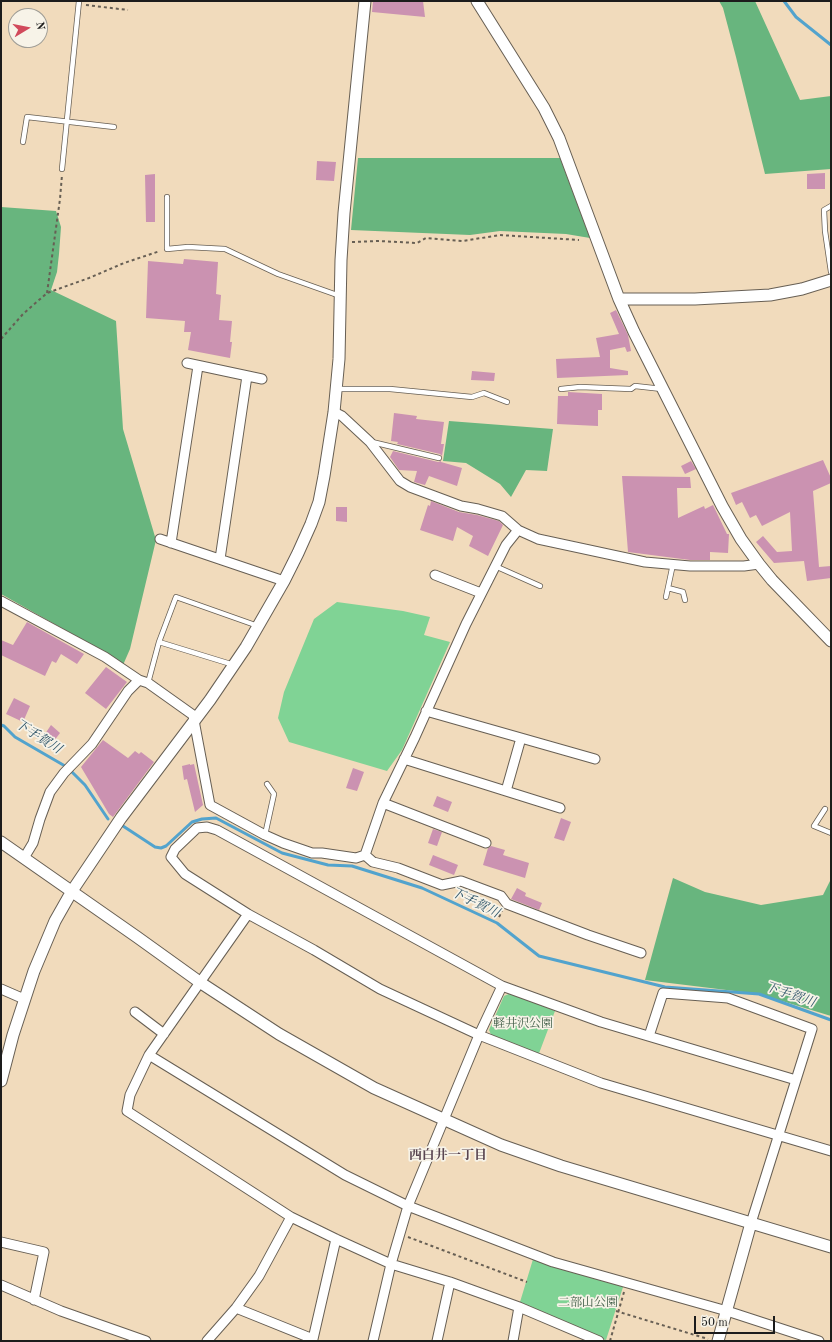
<!DOCTYPE html>
<html>
<head>
<meta charset="utf-8">
<style>
	body { margin:0 }
	#map { position:relative; width:832px; height:1342px; overflow:hidden; background:#f1dbbc; font-family:"Old Standard TT",serif }
	canvas { display:block }
	.frame { position:absolute; inset:0; border:2px solid #1c1c1c; pointer-events:none }
	.north { position:absolute; left:8px; top:8px; width:40px; height:40px; box-sizing:border-box; background:#f7f3e8; border:1px solid #9f9d96; border-radius:50%; rotate:80deg; font-size:11px; font-weight:700; line-height:16px; text-align:center; color:#1c1c1c }
	.north::after { content:''; display:block; margin:auto; width:14px; height:18px; background:#d1495b; clip-path:polygon(50% 0,100% 100%,50% 72%,0 100%) }
	.scale { position:absolute; left:694px; top:1316px; width:81px; height:18px; box-sizing:border-box; border:2px solid #1c1c1c; border-top:0; padding-left:5px; font-size:12px; line-height:14px; white-space:nowrap; color:#1c1c1c; -webkit-text-stroke:3px #f7f3e8; paint-order:stroke }
</style>
</head>
<body>
<div id="map">
<canvas width="832" height="1342"></canvas>
<div class="frame"></div>
<div class="north">N</div>
<div class="scale">50 m</div>
</div>
<script>
const g = document.querySelector('canvas').getContext('2d');
g.lineJoin = 'round';
function fillPath(path, color) {
  g.fillStyle = color;
  g.fill(path, 'evenodd');
}
function shape(rows) {
  const path = new Path2D();
  for (const r of rows) {
    path.moveTo(r[0], r[1]);
    for (let i = 2; i < r.length; i += 2) path.lineTo(r[i], r[i + 1]);
  }
  return path;
}
function stroke(path, color, width, dash) {
  g.strokeStyle = color;
  g.lineWidth = width;
  g.lineCap = dash ? 'butt' : 'round';
  g.setLineDash(dash || []);
  g.stroke(path);
}
function drawText(font, color, halo, rows, align = 'center') {
  g.font = font + ' "Old Standard TT","Noto Serif JP",serif';
  g.lineWidth = 3.5;
  g.setLineDash([]);
  g.textBaseline = 'middle';
  g.strokeStyle = halo;
  g.fillStyle = color;
  for (const [text, x, y, turn = 0] of rows) {
    g.save();
    g.translate(x, y);
    g.rotate((+turn || 0) * Math.PI / 180);
    g.textAlign = isNaN(turn) ? turn : align;
    if (halo) g.strokeText(text, 0, 0);
    g.fillText(text, 0, 0);
    g.restore();
  }
}
fillPath(shape([
	[337,602,403,611,430,617,424,635,450,642,402,750,387,771,289,742,278,718,284,692,314,619],
	[511,993,555,1011,538,1056,492,1037,489,1030,504,996],
	[534,1256,624,1284,606,1340,569,1327,520,1302]
]), '#80d395');
fillPath(shape([
	[719,1,755,1,800,100,831,96,831,169,765,174,736,57,723,8],
	[358,158,560,158,590,238,566,234,500,231,470,235,351,230],
	[1,207,56,211,61,227,59,254,57,272,51,290,116,321,123,429,156,540,130,649,123,665,99,649,1,594],
	[449,421,553,429,547,471,526,470,511,497,500,484,466,463,443,461],
	[673,878,705,892,761,905,823,895,831,879,830,932,831,932,831,1016,759,994,645,980]
]), '#68b57e');
stroke(shape([
	[784,1,796,17,831,45],
	[1,725,4,726,15,737,65,766],
	[72,772,85,785,108,819],
	[123,826,155,847,161,848,166,846,192,822,202,819,216,818,282,853,328,865,352,866,422,888,497,923,539,956,665,987,759,994,831,1020]
]), '#52a3cd', 3);
fillPath(shape([
	[373,1,423,1,425,17,372,12],
	[317,161,336,162,334,181,316,180],
	[825,173,825,189,807,189,807,174],
	[155,174,155,222,146,222,145,175],
	[184,259,218,262,216,294,221,295,219,320,232,321,230,342,232,342,230,358,188,350,191,332,184,332,185,321,146,318,148,261,183,264],
	[616,310,628,335,631,351,627,352,625,347,610,350,610,368,628,371,628,375,557,378,556,359,600,357,596,338,619,334,610,313],
	[472,371,495,373,494,381,471,380],
	[568,392,602,394,602,410,598,410,598,426,557,424,558,396,568,396],
	[394,413,417,416,416,419,444,422,441,444,444,444,442,456,440,454,397,444,398,442,391,441],
	[393,451,438,462,441,461,441,462,462,468,457,486,429,476,425,485,414,482,417,471,399,470,390,457],
	[823,460,831,478,831,483,813,491,819,567,831,566,831,578,807,581,804,561,774,563,756,542,763,536,777,552,792,551,790,512,762,526,756,515,750,518,742,502,736,505,731,493],
	[691,461,696,469,685,474,681,466],
	[622,476,690,477,691,488,677,488,678,518,704,506,705,509,713,505,727,534,729,534,728,553,710,552,710,560,690,560,628,552],
	[431,501,459,512,477,515,499,521,503,525,488,556,469,546,473,536,457,527,453,541,420,530,428,505,430,506],
	[336,507,347,507,347,522,336,521],
	[27,622,84,654,77,664,61,654,56,663,52,661,45,676,1,655,1,640,13,645],
	[106,667,127,682,106,709,85,693],
	[14,698,30,706,23,722,6,714],
	[51,725,60,733,54,741,45,734],
	[103,740,128,758,135,751,139,754,141,752,154,762,113,817,109,814,81,767],
	[190,764,190,765,194,764,203,805,195,812,187,779,184,780,182,766],
	[353,768,364,772,357,791,346,788],
	[437,796,452,802,448,812,433,806],
	[561,818,571,822,564,841,554,838],
	[433,829,442,832,437,846,428,843],
	[491,846,505,850,503,855,529,863,525,878,483,865,488,848],
	[433,855,458,865,454,875,429,865],
	[517,888,526,893,525,896,542,903,539,910,511,899]
]), '#cb92b1');
const service = shape([
	[23,142,27,117,114,127],
	[62,169,79,1],
	[167,197,167,249,188,247,225,249,278,274,340,296],
	[831,206,824,210,825,231,831,272],
	[336,389,390,389,472,397,484,393,507,402],
	[561,389,580,387,631,389,635,386,662,389],
	[372,442,439,458],
	[495,566,540,586],
	[668,588,683,592,685,600],
	[666,597,673,564],
	[159,642,234,665],
	[148,683,159,642,176,597,258,626],
	[825,809,814,826,831,833],
	[265,835,274,794,267,784]
]);
const minor = shape([
	[187,363,262,379],
	[334,412,342,416,370,442,400,481,410,487,461,506,478,509,502,516,518,530,538,539,645,562,690,566,744,566,759,564],
	[160,539,284,581],
	[171,543,198,366],
	[220,559,247,376],
	[435,575,481,593],
	[1,601,105,657,139,680,148,683,193,715,210,805,265,835,283,843,312,853,322,853,356,858,365,855,373,862,398,868,442,885,461,881,501,896,507,904,588,935,641,953],
	[426,711,595,759],
	[404,759,560,808],
	[506,791,521,738],
	[383,803,486,843],
	[365,855,383,803,415,737,466,624,506,545,518,530],
	[24,858,33,843,40,819,50,792,64,773,92,744,128,691,139,680],
	[248,914,149,1055,130,1095,127,1111,291,1217,336,1239,391,1264,450,1282,519,1307,599,1341],
	[1,989,24,999],
	[135,1012,164,1034],
	[649,1036,663,993,728,998,812,1029,751,1223],
	[149,1055,345,1175,408,1206,553,1262,727,1311,819,1341],
	[796,1080,601,1022,502,986,217,830,207,827,197,828,175,849,171,857,185,874,248,914,314,950,380,989,479,1035,601,1083,831,1151],
	[1,1242,44,1252,34,1300],
	[1,1285,61,1311,146,1341],
	[236,1308,313,1339,336,1239],
	[207,1341,236,1308,259,1276,291,1217],
	[373,1341,391,1264,408,1206,479,1035,502,986],
	[437,1341,450,1282],
	[513,1341,519,1307]
]);
const tertiary = shape([
	[477,1,544,108,559,138,619,299,634,332,722,506,741,539,759,564,772,580,831,641],
	[619,299,695,299,770,295,802,289,831,280],
	[1,842,137,937,201,983,279,1034,374,1088,501,1145,561,1166,831,1247],
	[1,1081,13,1035,34,971,55,921,72,891,121,818,210,700,246,647,284,581,298,553,311,524,319,502,324,476,334,412,339,359,341,260,344,213,365,1],
	[718,1341,751,1223]
]);
stroke(service, '#675f54', 6);
stroke(minor, '#675f54', 11);
stroke(tertiary, '#675f54', 13);
stroke(shape([
	[86,5,128,10],
	[352,242,379,241,417,243,426,238,463,241,500,235,579,240],
	[47,293,60,199,62,175],
	[1,339,23,314,47,293,89,278,124,263,160,251],
	[499,917,502,911],
	[408,1237,527,1282],
	[616,1311,708,1339],
	[610,1341,624,1292]
]), '#675f54', 2, [3, 3]);
stroke(service, '#fff', 4.5);
stroke(minor, '#fff', 9);
stroke(tertiary, '#fff', 11);
drawText('12px', '#3f5c46', '#f7f3e8', [
	["軽井沢公園",523,1024],
	["二部山公園",588,1303]
]);
drawText('italic 13px', '#34596c', '#f7f3e8', [
	["下手賀川",38,737,32],
	["下手賀川",475,903,26],
	["下手賀川",790,995,19]
]);
drawText('bold 13px', '#594550', '#f7f3e8', [
	["西白井一丁目",448,1156]
]);
</script>
</body>
</html>
